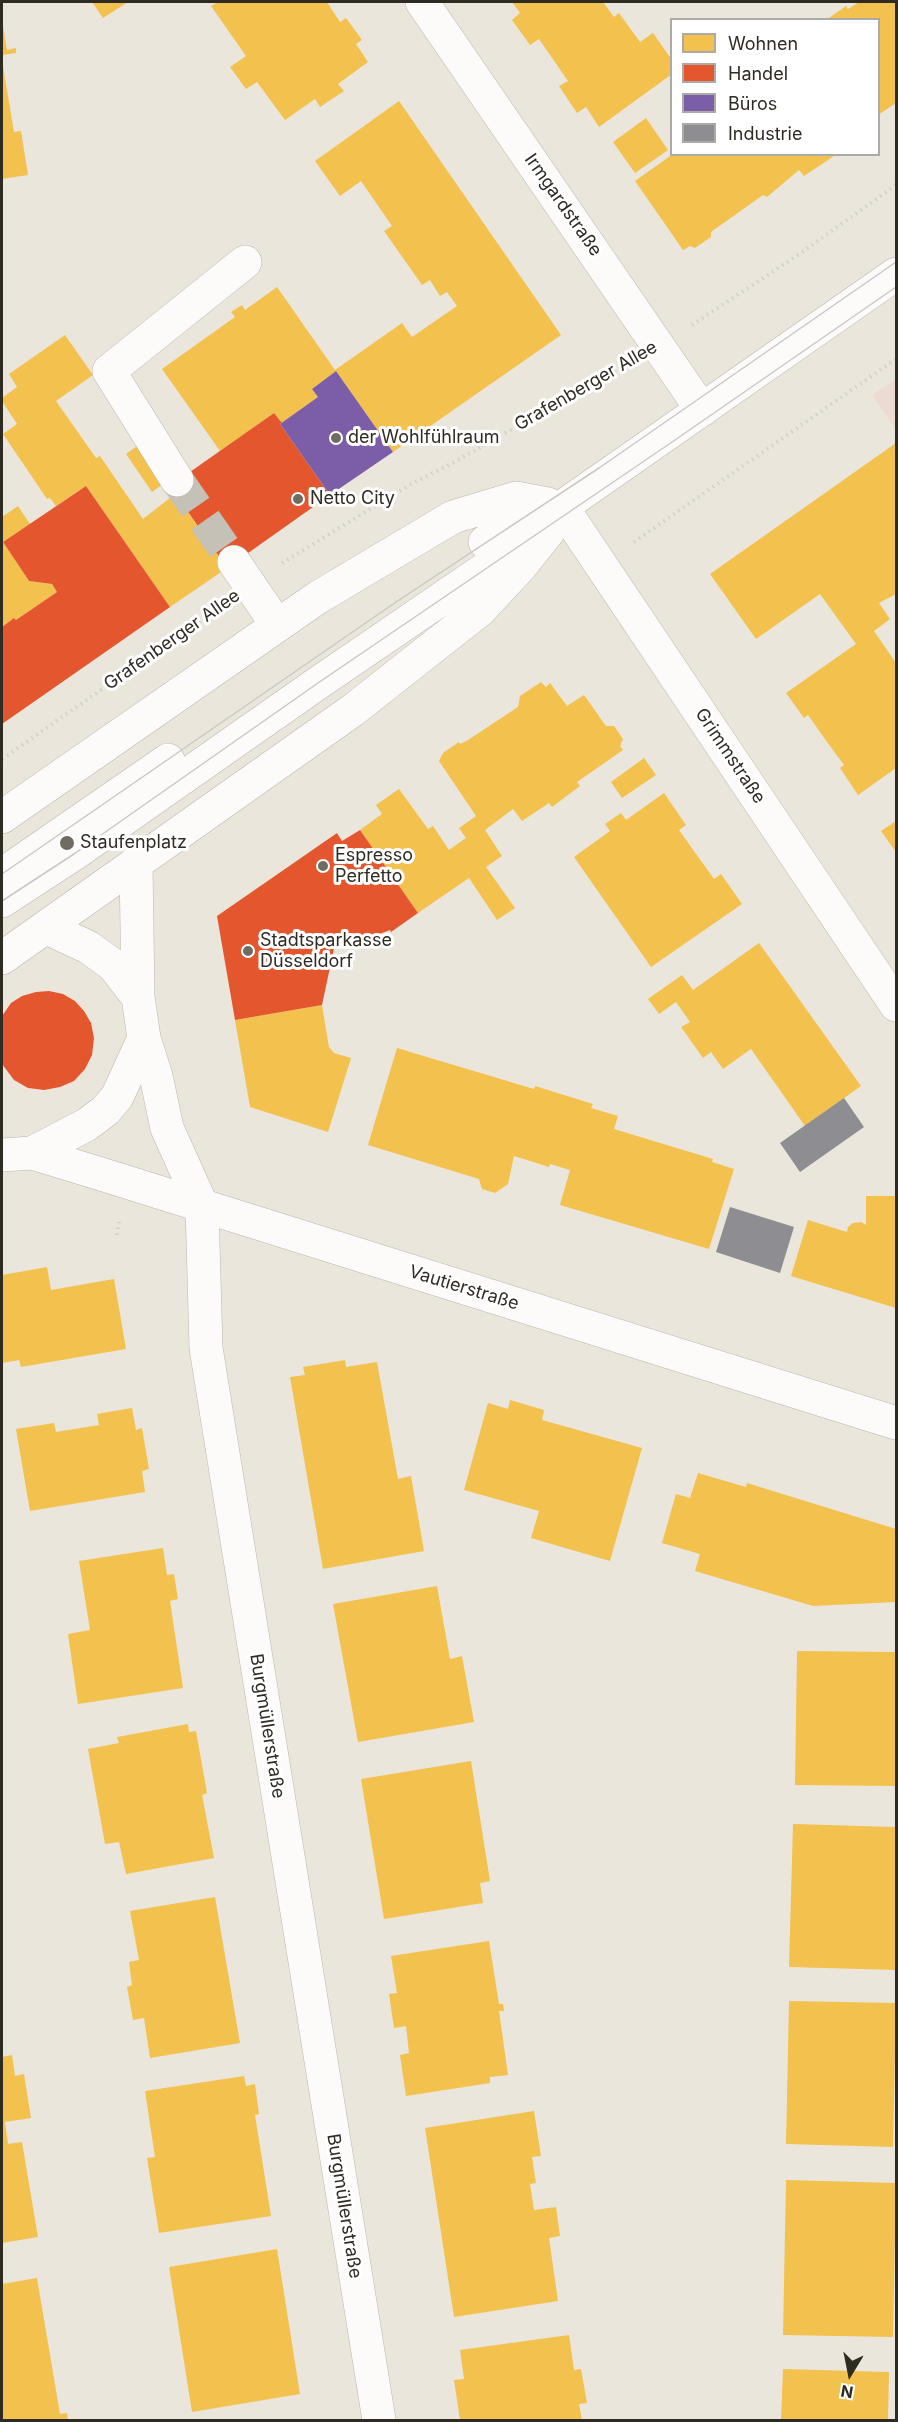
<!DOCTYPE html>
<html>
<head>
<meta charset="utf-8">
<style>
	body { margin:0 }
	#map { position:relative; width:898px; height:2422px; overflow:hidden; background:#ebe6db; font-family:Inter,sans-serif }
	canvas { display:block }
	.frame { position:absolute; inset:0; border:3px solid #2e2b23; pointer-events:none }
	.legend { position:absolute; left:670px; top:18px; width:210px; height:138px; box-sizing:border-box; background:#fff; border:2px solid #abaaa7; margin:0; padding:8px 10px; list-style:none; font-size:18px; color:#2e2b23 }
	.legend li { display:flex; align-items:center; gap:12px; height:30px }
	.legend b { width:30px; border:2px solid #abaaa7 }
	.north { position:absolute; left:820px; top:2344px; width:60px; height:60px; -webkit-text-stroke:4px #fff; paint-order:stroke; rotate:190deg; font-size:16px; font-weight:700; line-height:24px; text-align:center; color:#2e2b23 }
	.north::after { content:''; display:block; margin:auto; width:21px; height:27px; background:#2e2b23; clip-path:polygon(50% 0,100% 100%,50% 72%,0 100%) }
</style>
</head>
<body>
<div id="map">
<canvas width="898" height="2422"></canvas>
<div class="frame"></div>
<ul class="legend">
<li><b style="height:16px;background:#f2c14e"></b>Wohnen</li>
<li><b style="height:16px;background:#e4572e"></b>Handel</li>
<li><b style="height:16px;background:#7b5ea7"></b>Büros</li>
<li><b style="height:16px;background:#8d8d92"></b>Industrie</li>
</ul>
<div class="north">N</div>
</div>
<script>
const g = document.querySelector('canvas').getContext('2d');
g.lineJoin = 'round';
function fillPath(path, color) {
  g.fillStyle = color;
  g.fill(path, 'evenodd');
}
function shape(rows) {
  const path = new Path2D();
  for (const r of rows) {
    path.moveTo(r[0], r[1]);
    for (let i = 2; i < r.length; i += 2) path.lineTo(r[i], r[i + 1]);
  }
  return path;
}
function stroke(path, color, width, dash) {
  g.strokeStyle = color;
  g.lineWidth = width;
  g.lineCap = dash ? 'butt' : 'round';
  g.setLineDash(dash || []);
  g.stroke(path);
}
function drawText(font, color, halo, rows, align = 'center') {
  g.font = font + ' Inter,sans-serif';
  g.lineWidth = 6;
  g.setLineDash([]);
  g.textBaseline = 'middle';
  g.strokeStyle = halo;
  g.fillStyle = color;
  for (const [text, x, y, turn = 0] of rows) {
    g.save();
    g.translate(x, y);
    g.rotate((+turn || 0) * Math.PI / 180);
    g.textAlign = isNaN(turn) ? turn : align;
    if (halo) g.strokeText(text, 0, 0);
    g.fillText(text, 0, 0);
    g.restore();
  }
}
fillPath(shape([
	[896,379,896,430,872,395]
]), '#ecdbd3');
fillPath(shape([
	[92,2,128,2,103,18],
	[218,2,327,2,340,22,346,18,362,40,356,44,368,62,338,84,344,91,320,107,315,99,285,120,257,82,246,89,230,67,246,56,211,6],
	[512,2,603,2,614,17,619,13,640,42,653,33,672,60,672,74,599,127,586,107,577,113,559,86,568,81,539,39,530,45,512,20,520,13],
	[859,2,896,2,896,103,878,115,878,20,826,20,846,6,848,9],
	[2,19,7,50,16,48,16,53,2,55],
	[2,60,14,132,21,131,28,175,2,179],
	[399,101,561,335,393,452,336,371,312,389,318,397,282,423,274,413,220,451,162,369,235,317,231,312,242,305,245,310,277,287,335,370,402,323,412,337,457,306,447,292,440,296,430,280,422,285,384,231,392,226,361,181,340,196,315,161],
	[646,118,668,150,635,173,613,142],
	[673,154,832,154,834,156,804,176,799,170,767,197,763,195,711,232,711,237,695,248,690,246,683,250,635,181],
	[65,335,93,375,56,401,96,458,100,456,143,519,175,494,227,568,170,607,86,486,56,506,50,498,47,499,3,434,17,424,2,401,2,398,17,387,9,374],
	[896,443,896,594,879,603,890,619,874,631,896,663,896,768,858,795,840,768,844,765,827,742,808,715,804,718,786,693,856,644,820,594,756,639,710,574],
	[140,444,167,481,152,492,126,454],
	[18,506,30,524,3,542,29,581,52,584,57,592,16,620,14,618,2,627,2,517],
	[541,682,546,687,550,683,567,706,584,695,606,726,614,726,623,739,620,746,623,750,577,782,580,786,552,807,549,803,522,821,513,809,485,830,502,856,486,867,515,908,497,920,469,878,418,913,360,830,382,814,376,805,399,789,428,829,433,826,449,850,466,838,459,828,476,816,439,761,443,753,459,742,460,744,468,740,518,707,520,696],
	[644,758,656,775,622,798,611,782],
	[664,793,686,825,679,830,714,879,721,874,742,904,651,967,574,857,610,831,605,824,621,813,626,820],
	[896,821,896,852,881,831],
	[759,943,861,1086,805,1126,751,1049,723,1069,711,1052,703,1058,681,1027,690,1022,676,1002,659,1014,648,999,682,975,693,990],
	[322,1005,329,1047,334,1053,351,1058,328,1132,250,1107,235,1020],
	[397,1048,534,1089,535,1086,593,1104,591,1108,618,1116,614,1129,713,1159,712,1162,734,1169,709,1249,560,1205,570,1170,550,1164,549,1167,514,1156,508,1184,495,1193,482,1189,479,1179,368,1145],
	[866,1196,896,1196,896,1308,791,1276,808,1220,847,1232,848,1227,853,1223,861,1222,866,1225],
	[47,1267,51,1290,114,1279,126,1349,21,1367,19,1360,2,1363,2,1275],
	[345,1360,346,1367,377,1362,398,1479,411,1476,424,1551,323,1569,290,1377,305,1375,303,1367],
	[510,1400,544,1410,542,1420,642,1448,610,1561,531,1538,539,1511,464,1490,488,1403,508,1409],
	[132,1408,136,1430,142,1428,149,1469,142,1471,145,1492,30,1511,16,1429,54,1423,56,1432,99,1425,97,1414],
	[698,1473,746,1487,747,1483,896,1529,896,1602,813,1606,695,1571,700,1554,662,1543,676,1494,690,1498],
	[163,1548,167,1575,174,1574,178,1599,170,1601,183,1688,78,1704,68,1634,90,1630,79,1561],
	[437,1586,450,1659,462,1656,474,1722,358,1742,333,1604],
	[797,1651,896,1652,896,1786,795,1785],
	[188,1724,189,1732,196,1731,207,1793,202,1795,214,1858,126,1874,119,1842,105,1844,88,1749,119,1743,117,1737],
	[471,1761,490,1881,480,1883,483,1903,384,1919,361,1779],
	[793,1824,896,1827,896,1970,789,1967],
	[215,1897,240,2043,150,2058,144,2018,133,2020,127,1987,132,1985,129,1962,139,1960,130,1911],
	[489,1941,499,2004,503,2004,504,2011,499,2011,508,2075,490,2077,490,2083,406,2096,400,2055,409,2053,406,2026,394,2028,389,1994,397,1993,391,1956],
	[789,2001,896,2003,893,2147,786,2144],
	[12,2055,15,2076,24,2074,31,2118,5,2122,8,2144,22,2142,38,2237,2,2243,2,2057],
	[244,2076,246,2086,255,2084,259,2114,255,2115,271,2216,159,2233,147,2158,155,2157,145,2091],
	[534,2111,541,2156,532,2157,536,2183,530,2184,534,2210,556,2207,560,2236,549,2238,558,2301,454,2317,425,2128],
	[786,2180,896,2183,893,2337,783,2335],
	[277,2249,300,2394,192,2412,169,2267],
	[37,2278,60,2414,67,2413,68,2420,2,2420,2,2284],
	[569,2335,574,2370,581,2369,587,2403,579,2404,582,2420,460,2420,454,2380,464,2379,460,2350],
	[783,2369,889,2372,888,2420,781,2420]
]), '#f2c14e');
fillPath(shape([
	[274,413,282,423,280,424,330,495,227,568,170,486],
	[86,486,170,607,2,724,2,627,14,618,16,620,57,592,52,584,29,581,3,542],
	[360,830,418,913,391,932,390,930,343,948,336,939,322,1005,235,1020,217,916,337,833,342,841],
	[49,991,63,994,75,1001,84,1011,91,1023,94,1038,92,1055,85,1069,74,1081,60,1087,44,1090,28,1088,14,1080,2,1064,2,1016,11,1003,22,996,36,992]
]), '#e4572e');
fillPath(shape([
	[336,371,393,452,330,495,280,424,318,397,312,389]
]), '#7b5ea7');
fillPath(shape([
	[844,1098,864,1127,800,1172,780,1143],
	[730,1207,794,1227,780,1273,716,1252]
]), '#8d8d92');
stroke(shape([
	[177,480,234,562]
]), '#c5c1b6', 33, [33, 16]);
const minor = shape([
	[422,2,702,410],
	[177,480,109,371,245,262],
	[562,507,896,1005],
	[485,542,520,519,562,507],
	[234,562,277,625],
	[2,817,317,598,453,517,516,498,548,504],
	[136,862,138,997,144,1038,156,1076,167,1128,202,1206,206,1348,379,2420],
	[13,867,168,760],
	[2,901,74,854,318,683,526,541],
	[47,928,88,947,113,965,138,997],
	[2,958,353,710,480,610,521,566,548,532,562,507,896,274],
	[32,1153,86,1125,105,1111,117,1097,144,1038]
]);
const major = shape([
	[2,1155,32,1153,101,1174,896,1423]
]);
stroke(minor, '#bab6ad', 34);
stroke(major, '#bab6ad', 34);
stroke(shape([
	[692,325,798,255,896,185],
	[634,542,896,359],
	[282,563,413,483,451,464,623,366],
	[2,759,217,609],
	[117,1235,119,1222]
]), '#d1d0cd', 4, [1.5, 4.5]);
stroke(minor, '#fcfbfa', 33);
stroke(major, '#fcfbfa', 33);
stroke(shape([
	[2,874,396,602,599,468,896,262],
	[2,901,74,854,318,683,675,440,896,287]
]), '#cac8c5', 1.5);
for (const [x, y, r, color] of [
	[336,438,6,"#706c63"],
	[298,499,6,"#706c63"],
	[67,843,8,"#706c63"],
	[323,866,6,"#706c63"],
	[248,951,6,"#706c63"]
]) {
  const dot = new Path2D();
  dot.arc(x, y, r, 0, 2 * Math.PI);
  g.fillStyle = color;
  g.fill(dot);
  stroke(dot, '#fff', 2);
}
drawText('18px', '#2e2b23', '#fff', [
	["Irmgardstraße",563,205,55],
	["Grafenberger Allee",586,386,-30],
	["Grafenberger Allee",172,640,-35],
	["Grimmstraße",730,756,56],
	["Vautierstraße",464,1288,17],
	["Burgmüllerstraße",267,1726,81],
	["Burgmüllerstraße",344,2206,81]
]);
drawText('18px', '#2e2b23', '#fff', [
	["der Wohlfühlraum",348,438],
	["Netto City",310,499],
	["Staufenplatz",80,843],
	["Espresso",335,856],
	["Perfetto",335,877],
	["Stadtsparkasse",260,941],
	["Düsseldorf",260,962]
], 'left');
</script>
</body>
</html>
